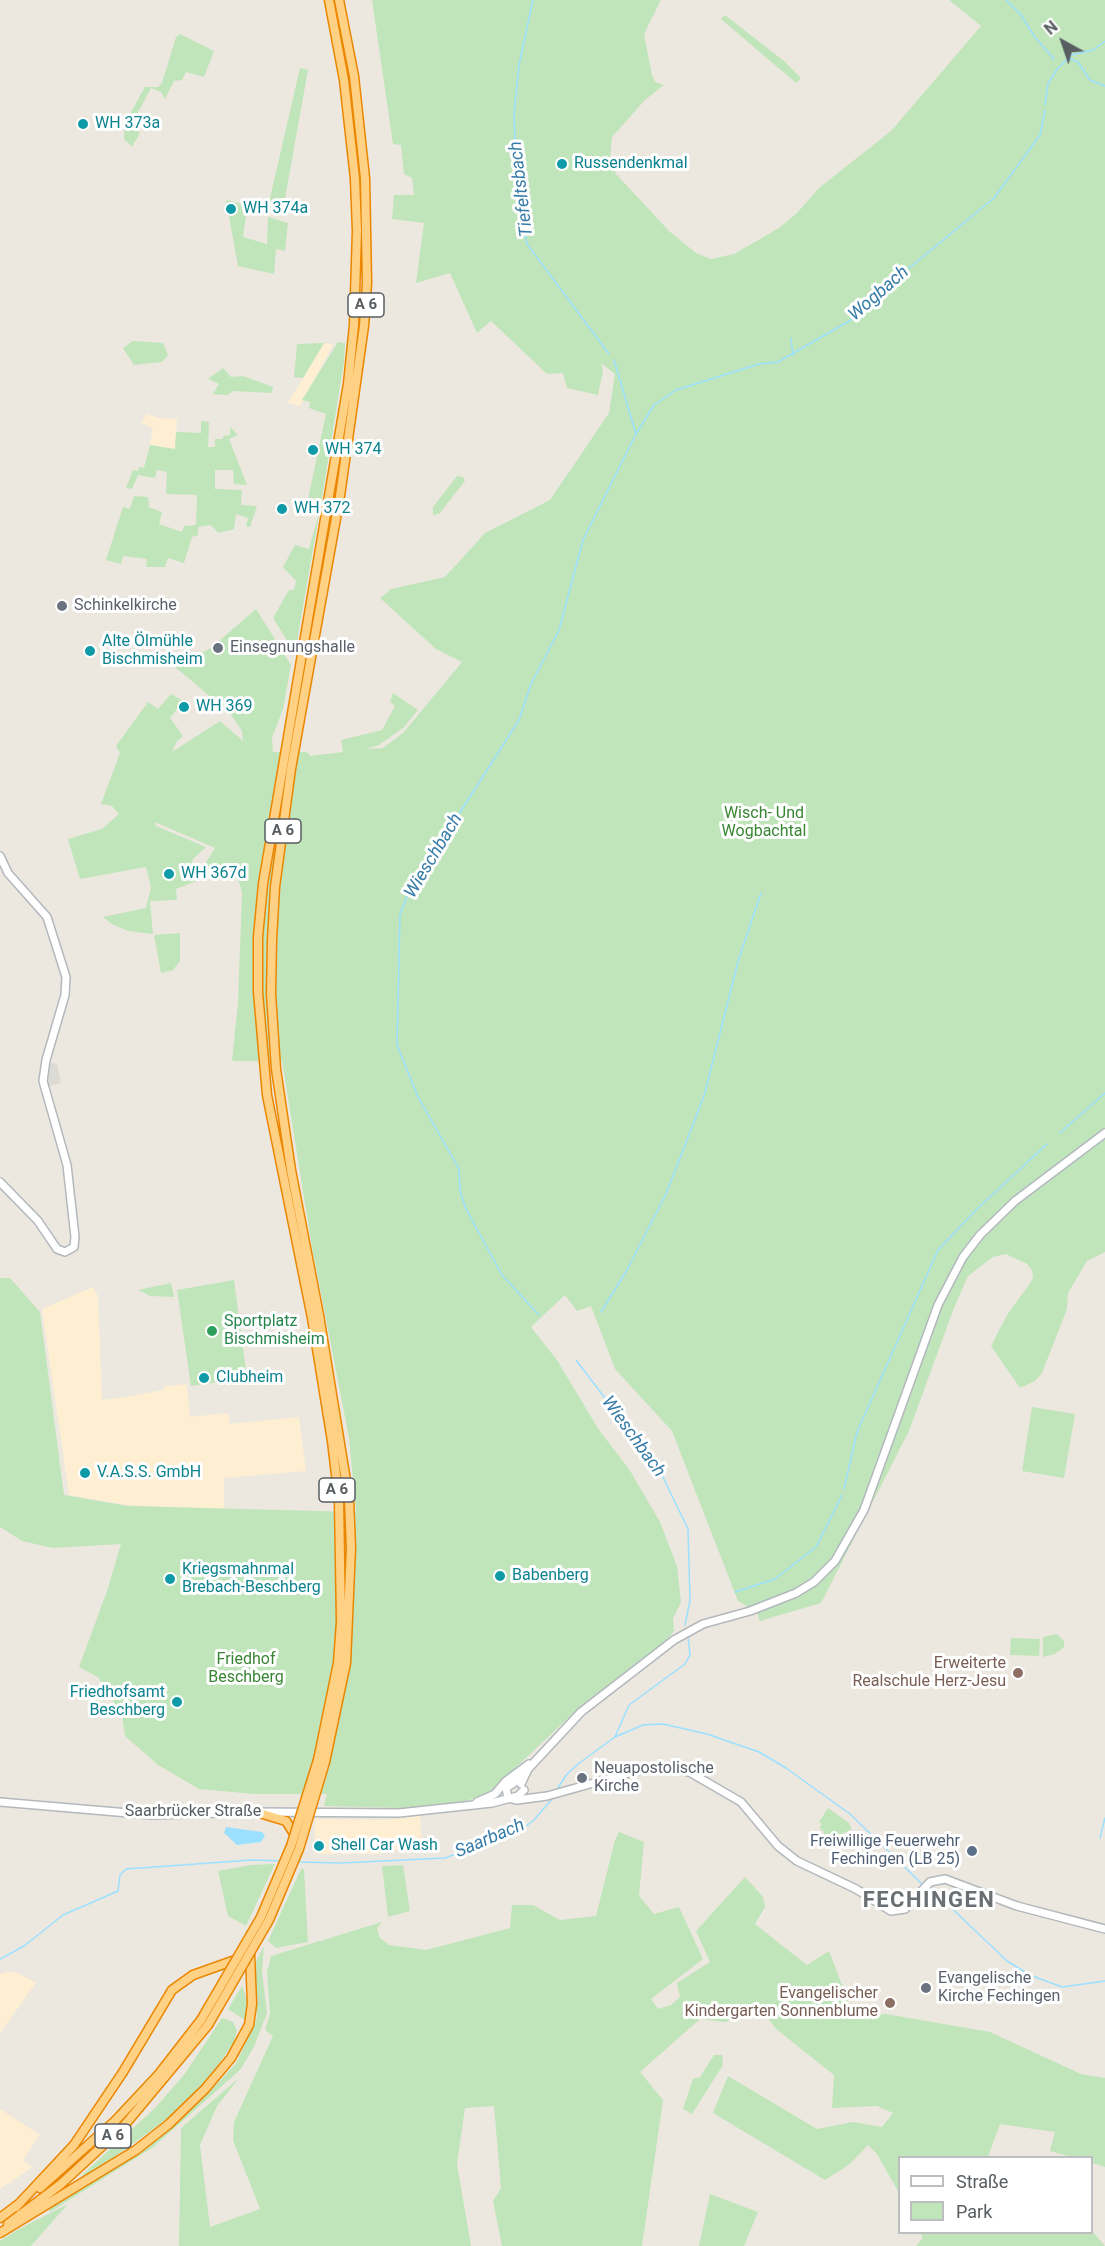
<!DOCTYPE html>
<html>
<head>
<meta charset="utf-8">
<style>
	body { margin:0 }
	#map { position:relative; width:1105px; height:2246px; overflow:hidden; background:#ece8df; font-family:Roboto,sans-serif }
	canvas { display:block }
	.legend { position:absolute; left:898px; top:2156px; width:195px; height:78px; box-sizing:border-box; background:#fff; border:2px solid #bcbec0; margin:0; padding:8px 10px; list-style:none; font-size:18px; color:#585d61 }
	.legend li { display:flex; align-items:center; gap:12px; height:30px }
	.legend b { width:30px; border:2px solid #bcbec0 }
	.north { position:absolute; left:1033px; top:12px; width:60px; height:60px; -webkit-text-stroke:4px #fff; paint-order:stroke; rotate:320deg; font-size:16px; font-weight:700; line-height:24px; text-align:center; color:#585d61 }
	.north::after { content:''; display:block; margin:auto; width:21px; height:27px; background:#585d61; clip-path:polygon(50% 0,100% 100%,50% 72%,0 100%) }
</style>
</head>
<body>
<div id="map">
<canvas width="1105" height="2246"></canvas>
<ul class="legend">
<li><b style="height:8px;background:#fff"></b>Straße</li>
<li><b style="height:16px;background:#c0e5bb"></b>Park</li>
</ul>
<div class="north">N</div>
</div>
<script>
const g = document.querySelector('canvas').getContext('2d');
g.lineJoin = 'round';
function fillPath(path, color) {
  g.fillStyle = color;
  g.fill(path, 'evenodd');
}
function shape(rows) {
  const path = new Path2D();
  for (const r of rows) {
    path.moveTo(r[0], r[1]);
    for (let i = 2; i < r.length; i += 2) path.lineTo(r[i], r[i + 1]);
  }
  return path;
}
function stroke(path, color, width, dash) {
  g.strokeStyle = color;
  g.lineWidth = width;
  g.lineCap = dash ? 'butt' : 'round';
  g.setLineDash(dash || []);
  g.stroke(path);
}
function drawText(font, color, halo, rows, align = 'center') {
  g.font = font + ' Roboto,sans-serif';
  g.lineWidth = 6;
  g.setLineDash([]);
  g.textBaseline = 'middle';
  g.strokeStyle = halo;
  g.fillStyle = color;
  for (const [text, x, y, turn = 0] of rows) {
    g.save();
    g.translate(x, y);
    g.rotate((+turn || 0) * Math.PI / 180);
    g.textAlign = isNaN(turn) ? turn : align;
    if (halo) g.strokeText(text, 0, 0);
    g.fillText(text, 0, 0);
    g.restore();
  }
}
fillPath(shape([
	[324,343,333,345,300,406,288,403],
	[148,414,158,418,177,419,175,449,150,445,153,428,141,422],
	[93,1287,98,1296,102,1400,126,1397,163,1390,165,1386,187,1384,190,1417,228,1413,230,1424,299,1417,306,1471,224,1478,224,1509,127,1505,69,1495,42,1309],
	[420,1816,422,1848,389,1850,379,1854,315,1854,315,1819,388,1820],
	[6,1972,17,1973,36,1983,0,2033,0,1974],
	[0,2109,40,2135,23,2160,33,2167,0,2189]
]), '#feefd2');
fillPath(shape([
	[57,1063,61,1083,45,1087,45,1064]
]), '#dcdad4');
fillPath(shape([
	[372,0,661,0,644,34,652,75,655,82,664,85,645,100,612,137,610,160,616,174,669,231,696,253,711,259,734,254,779,228,797,213,819,188,891,131,981,26,949,0,1105,0,1105,1252,1087,1261,1068,1293,1067,1309,1042,1373,1035,1381,1020,1388,991,1346,1007,1315,1028,1286,1033,1278,1032,1270,1027,1264,1006,1254,993,1257,968,1276,954,1308,909,1431,821,1603,760,1621,757,1613,738,1601,672,1431,615,1369,591,1306,577,1311,565,1295,531,1327,557,1360,599,1430,629,1469,660,1522,677,1566,681,1602,673,1619,674,1631,665,1642,583,1704,489,1793,466,1801,403,1808,324,1806,327,1794,255,1794,199,1789,158,1765,125,1736,122,1715,98,1677,79,1667,107,1591,121,1544,53,1548,22,1541,0,1527,0,1278,10,1278,40,1312,64,1495,128,1506,356,1512,349,1438,312,1247,282,1061,232,1061,238,1003,242,893,238,878,221,870,203,867,215,848,155,822,156,826,206,847,193,859,189,873,210,876,176,889,177,900,150,901,153,934,128,931,112,924,103,917,146,908,151,887,146,867,80,879,68,839,102,829,119,814,112,806,101,804,120,753,116,746,148,702,158,709,171,694,183,701,170,718,183,736,177,741,172,752,220,721,243,741,242,731,230,713,175,667,211,648,256,609,291,665,283,709,272,738,273,752,307,752,310,756,343,752,341,740,382,730,395,706,390,702,393,693,418,710,403,728,379,745,366,749,383,748,403,733,462,662,436,649,380,598,391,589,445,577,485,533,550,500,609,413,615,374,601,363,603,371,598,395,567,388,563,373,547,374,491,321,477,333,450,273,416,283,424,223,392,219,394,195,414,195,412,178,404,174,401,145,393,144],
	[725,15,784,61,801,78,796,83,721,19],
	[180,34,214,51,204,77,186,72,182,80,174,81,165,99,161,92,151,88,134,120,134,128,140,133,132,147,124,139,125,123,145,87,158,87,162,83,176,37],
	[300,68,308,70,282,215,267,211],
	[226,200,239,203,247,209,243,237,267,244,268,217,288,223,285,251,276,249,274,274,238,266],
	[133,341,163,343,168,355,162,362,134,365,123,348],
	[338,342,345,343,344,362,321,504,308,499,326,414,309,408,310,402,302,400],
	[324,343,303,378,294,377,297,344],
	[223,368,231,377,243,376,273,387,272,393,233,391,228,395,213,394,219,384,208,379],
	[201,421,209,422,208,447,215,447,215,439,223,439,223,436,230,435,230,427,238,435,229,439,247,485,234,484,233,470,215,470,215,489,242,490,241,505,257,506,250,527,246,526,248,518,236,514,234,529,218,533,211,525,198,527,198,535,192,537,184,563,168,558,165,567,146,567,147,559,123,556,121,564,106,560,123,507,130,509,134,496,148,497,149,507,162,512,159,524,182,532,184,526,196,525,197,495,166,494,167,472,157,470,155,478,138,475,132,489,126,488,133,470,138,471,139,467,144,468,150,445,175,449,176,432,201,433],
	[457,476,463,477,465,481,439,514,433,515,433,507],
	[320,509,295,653,273,618,289,590,294,590,296,581,283,567,295,545,309,549],
	[180,933,180,961,173,970,161,973,154,935],
	[234,1280,247,1378,191,1386,177,1290],
	[171,1283,174,1297,150,1296,138,1290],
	[1032,1407,1075,1414,1064,1478,1022,1471],
	[1057,1634,1064,1641,1064,1647,1055,1654,1043,1657,1043,1637],
	[1011,1638,1040,1639,1039,1656,1010,1655],
	[828,1808,849,1823,852,1829,838,1836,823,1836,824,1832,819,1828,822,1824,819,1822],
	[619,1832,644,1842,639,1896,654,1914,679,1907,703,1959,651,1999,658,2009,671,2005,680,1997,677,1983,710,1962,696,1931,745,1877,763,1897,765,1907,755,1924,807,1965,829,1951,848,2001,848,2017,886,2014,990,2032,1081,2074,1105,2078,1105,2167,1092,2163,1092,2158,1072,2157,1050,2151,1055,2132,1000,2124,988,2157,900,2158,899,2193,877,2154,868,2145,850,2164,825,2180,713,2113,728,2076,817,2129,853,2122,882,2127,893,2113,877,2106,832,2108,834,2075,776,2029,757,2003,726,2022,700,2019,640,2072,663,2100,642,2246,502,2246,493,2201,501,2188,494,2106,465,2108,457,2164,471,2246,179,2246,181,2128,239,2078,217,2106,200,2145,210,2227,260,2209,233,2140,234,2122,273,2036,265,2030,270,2014,267,1972,271,1956,382,1922,377,1928,380,1938,389,1945,426,1950,510,1928,512,1905,533,1905,560,1920,596,1916,615,1840],
	[275,1864,246,1926,228,1916,218,1871,251,1865],
	[403,1865,410,1911,388,1917,382,1866],
	[301,1869,304,1869,308,1942,276,1948,268,1941],
	[264,1946,262,1972,267,2013,254,2047,240,2070,152,2148,50,2212,49,2209,150,2145,218,2083,237,2062,257,2018,251,1971],
	[242,1986,247,2000,245,2020,228,2009],
	[222,2018,233,2022,237,2031,234,2042,208,2080,167,2119,85,2178,82,2175,155,2108,184,2075],
	[714,2055,722,2055,723,2065,692,2114,683,2109,693,2079,700,2077],
	[710,2194,758,2212,744,2246,699,2246],
	[68,2204,31,2246,0,2246,0,2241,19,2229],
	[1092,2231,1105,2246,916,2246,923,2238,920,2233]
]), '#c0e5bb');
fillPath(shape([
	[226,1827,262,1832,265,1835,261,1842,237,1845,224,1833]
]), '#9ce0ff');
stroke(shape([
	[533,0,519,65,514,114,516,168,522,220,527,244,609,354],
	[1006,0,1021,15,1034,36,1054,59],
	[1070,59,1078,62,1090,80,1105,86],
	[1045,105,1048,84,1057,69,1072,55,1093,50,1105,41],
	[791,338,793,355],
	[614,360,636,434],
	[1060,1133,1105,1093],
	[601,1312,627,1270,666,1194,704,1096,739,958,761,893],
	[539,1315,502,1275,466,1209,460,1191,459,1169,418,1097,397,1045,400,914,409,892,519,720,531,684,559,630,583,540,636,434,654,405,676,390,759,364,778,362,856,317,885,288,994,198,1040,135,1045,110],
	[576,1360,659,1469,688,1529,690,1600,685,1625],
	[844,1489,857,1432,938,1250,977,1209,1047,1144],
	[735,1592,775,1579,816,1547,842,1495],
	[615,1737,629,1705,685,1664,690,1655,688,1636],
	[556,1791,567,1774,578,1764,615,1737,643,1725,663,1724,707,1734,759,1752,786,1768,850,1814,922,1884],
	[1100,1838,1105,1818],
	[298,1862,341,1863,445,1858,519,1831,533,1821,553,1798],
	[928,1890,942,1899,1007,1961,1030,1975,1062,1987,1105,1981],
	[0,1959,24,1946,63,1915,118,1891,120,1875,126,1869,252,1860,282,1861]
]), '#9ce0ff', 1.5);
const secondary = shape([
	[0,856,8,873,47,917,66,977,65,995,46,1060,43,1081,67,1165,75,1237,74,1247,65,1252,57,1249,38,1221,0,1182],
	[521,1784,528,1769,581,1712,674,1640,703,1624,750,1611,796,1593,814,1582,835,1561,864,1510,938,1305,963,1257,980,1235,1015,1201,1105,1133],
	[508,1798,517,1800,547,1796,651,1767,670,1766,691,1773,741,1802,778,1846,797,1861,856,1889,891,1911,905,1909,930,1882,945,1879,1017,1906,1105,1929],
	[508,1798,506,1788,515,1782,521,1772],
	[0,1802,152,1815,256,1812,399,1813,492,1803,518,1796,524,1790],
	[477,1802,495,1794,506,1781,529,1764]
]);
const highway = shape([
	[318,1760,338,1663,341,1622,339,1500,332,1441,312,1318,267,1095,258,992,258,937,263,884,348,384,354,325,357,231,355,179,344,80,329,0],
	[325,1762,346,1663,351,1548,349,1499,319,1315,291,1170,276,1069,271,994,272,940,275,887,291,769,340,496,364,326,367,283,365,178,354,76,339,0],
	[256,1812,286,1821,296,1837],
	[40,2188,116,2120,159,2074,201,2020],
	[16,2207,74,2145,123,2072,172,1990,193,1975,238,1959],
	[0,2218,20,2203],
	[8,2224,61,2184,123,2127,208,2025],
	[0,2233,136,2150,169,2124,205,2089,231,2058,249,2025,252,2004,250,1954]
]);
stroke(secondary, '#b3b8bd', 10);
stroke(highway, '#eb8600', 11);
stroke(secondary, '#fff', 7);
stroke(highway, '#fed184', 8);
const highwayBridge = shape([
	[201,2020,261,1917,291,1846,318,1760],
	[208,2025,269,1920,299,1849,325,1762]
]);
stroke(highwayBridge, '#eb8600', 11, []);
stroke(highwayBridge, '#fed184', 8);
for (const [x, y, r, color] of [
	[83,124,6,"#0f9aa8"],
	[562,164,6,"#0f9aa8"],
	[231,209,6,"#0f9aa8"],
	[313,450,6,"#0f9aa8"],
	[282,509,6,"#0f9aa8"],
	[62,606,6,"#6b7280"],
	[218,648,6,"#6b7280"],
	[90,651,6,"#0f9aa8"],
	[184,707,6,"#0f9aa8"],
	[169,874,6,"#0f9aa8"],
	[212,1331,6,"#2e9e5b"],
	[204,1378,6,"#0f9aa8"],
	[85,1473,6,"#0f9aa8"],
	[500,1576,6,"#0f9aa8"],
	[170,1579,6,"#0f9aa8"],
	[1018,1673,6,"#8d6e63"],
	[177,1702,6,"#0f9aa8"],
	[582,1778,6,"#6b7280"],
	[319,1846,6,"#0f9aa8"],
	[972,1851,6,"#5c6f8a"],
	[926,1988,6,"#6b7280"],
	[890,2003,6,"#8d6e63"]
]) {
  const dot = new Path2D();
  dot.arc(x, y, r, 0, 2 * Math.PI);
  g.fillStyle = color;
  g.fill(dot);
  stroke(dot, '#fff', 2);
}
for (const [x, y, w] of [
	[366,305,36],
	[283,831,36],
	[337,1490,36],
	[113,2136,36]
]) {
  const box = new Path2D();
  box.roundRect(x - w / 2, y - 12, w, 24, 4.5);
  g.fillStyle = '#fff';
  g.fill(box);
  stroke(box, '#585d61', 1.5);
}
drawText('bold 15px', '#585d61', null, [
	["A 6",366,305],
	["A 6",283,831],
	["A 6",337,1490],
	["A 6",113,2136]
]);
drawText('16px', '#0d838f', '#fff', [
	["WH 373a",95,124],
	["Russendenkmal",574,164],
	["WH 374a",243,209],
	["WH 374",325,450],
	["WH 372",294,509],
	["Alte Ölmühle",102,642],
	["Bischmisheim",102,660],
	["WH 369",196,707],
	["WH 367d",181,874],
	["Clubheim",216,1378],
	["V.A.S.S. GmbH",97,1473],
	["Kriegsmahnmal",182,1570],
	["Brebach-Beschberg",182,1588],
	["Babenberg",512,1576],
	["Friedhofsamt",165,1693,"right"],
	["Beschberg",165,1711,"right"],
	["Shell Car Wash",331,1846]
], 'left');
drawText('16px', '#5b616d', '#fff', [
	["Schinkelkirche",74,606],
	["Einsegnungshalle",230,648],
	["Neuapostolische",594,1769],
	["Kirche",594,1787],
	["Evangelische",938,1979],
	["Kirche Fechingen",938,1997]
], 'left');
drawText('16px', '#398533', '#fff', [
	["Wisch- Und",764,814],
	["Wogbachtal",764,832],
	["Friedhof",246,1660],
	["Beschberg",246,1678]
]);
drawText('16px', '#27864d', '#fff', [
	["Sportplatz",224,1322],
	["Bischmisheim",224,1340]
], 'left');
drawText('16px', '#785e54', '#fff', [
	["Erweiterte",1006,1664],
	["Realschule Herz-Jesu",1006,1682],
	["Evangelischer",878,1994],
	["Kindergarten Sonnenblume",878,2012]
], 'right');
drawText('16px', '#585d61', '#fff', [
	["Saarbrücker Straße",193,1812]
]);
drawText('16px', '#4e5e75', '#fff', [
	["Freiwillige Feuerwehr",960,1842],
	["Fechingen (LB 25)",960,1860]
], 'right');
drawText('italic 18px', '#377ca8', '#fff', [
	["Tiefeltsbach",522,189,-97],
	["Wogbach",879,294,-41],
	["Wieschbach",434,856,-59],
	["Wieschbach",633,1437,54],
	["Saarbach",490,1839,-23]
]);
g.letterSpacing = '1.5px';
drawText('bold 22px', '#696f73', '#fff', [
	["FECHINGEN",929,1901]
]);
g.letterSpacing = '0px';
</script>
</body>
</html>
